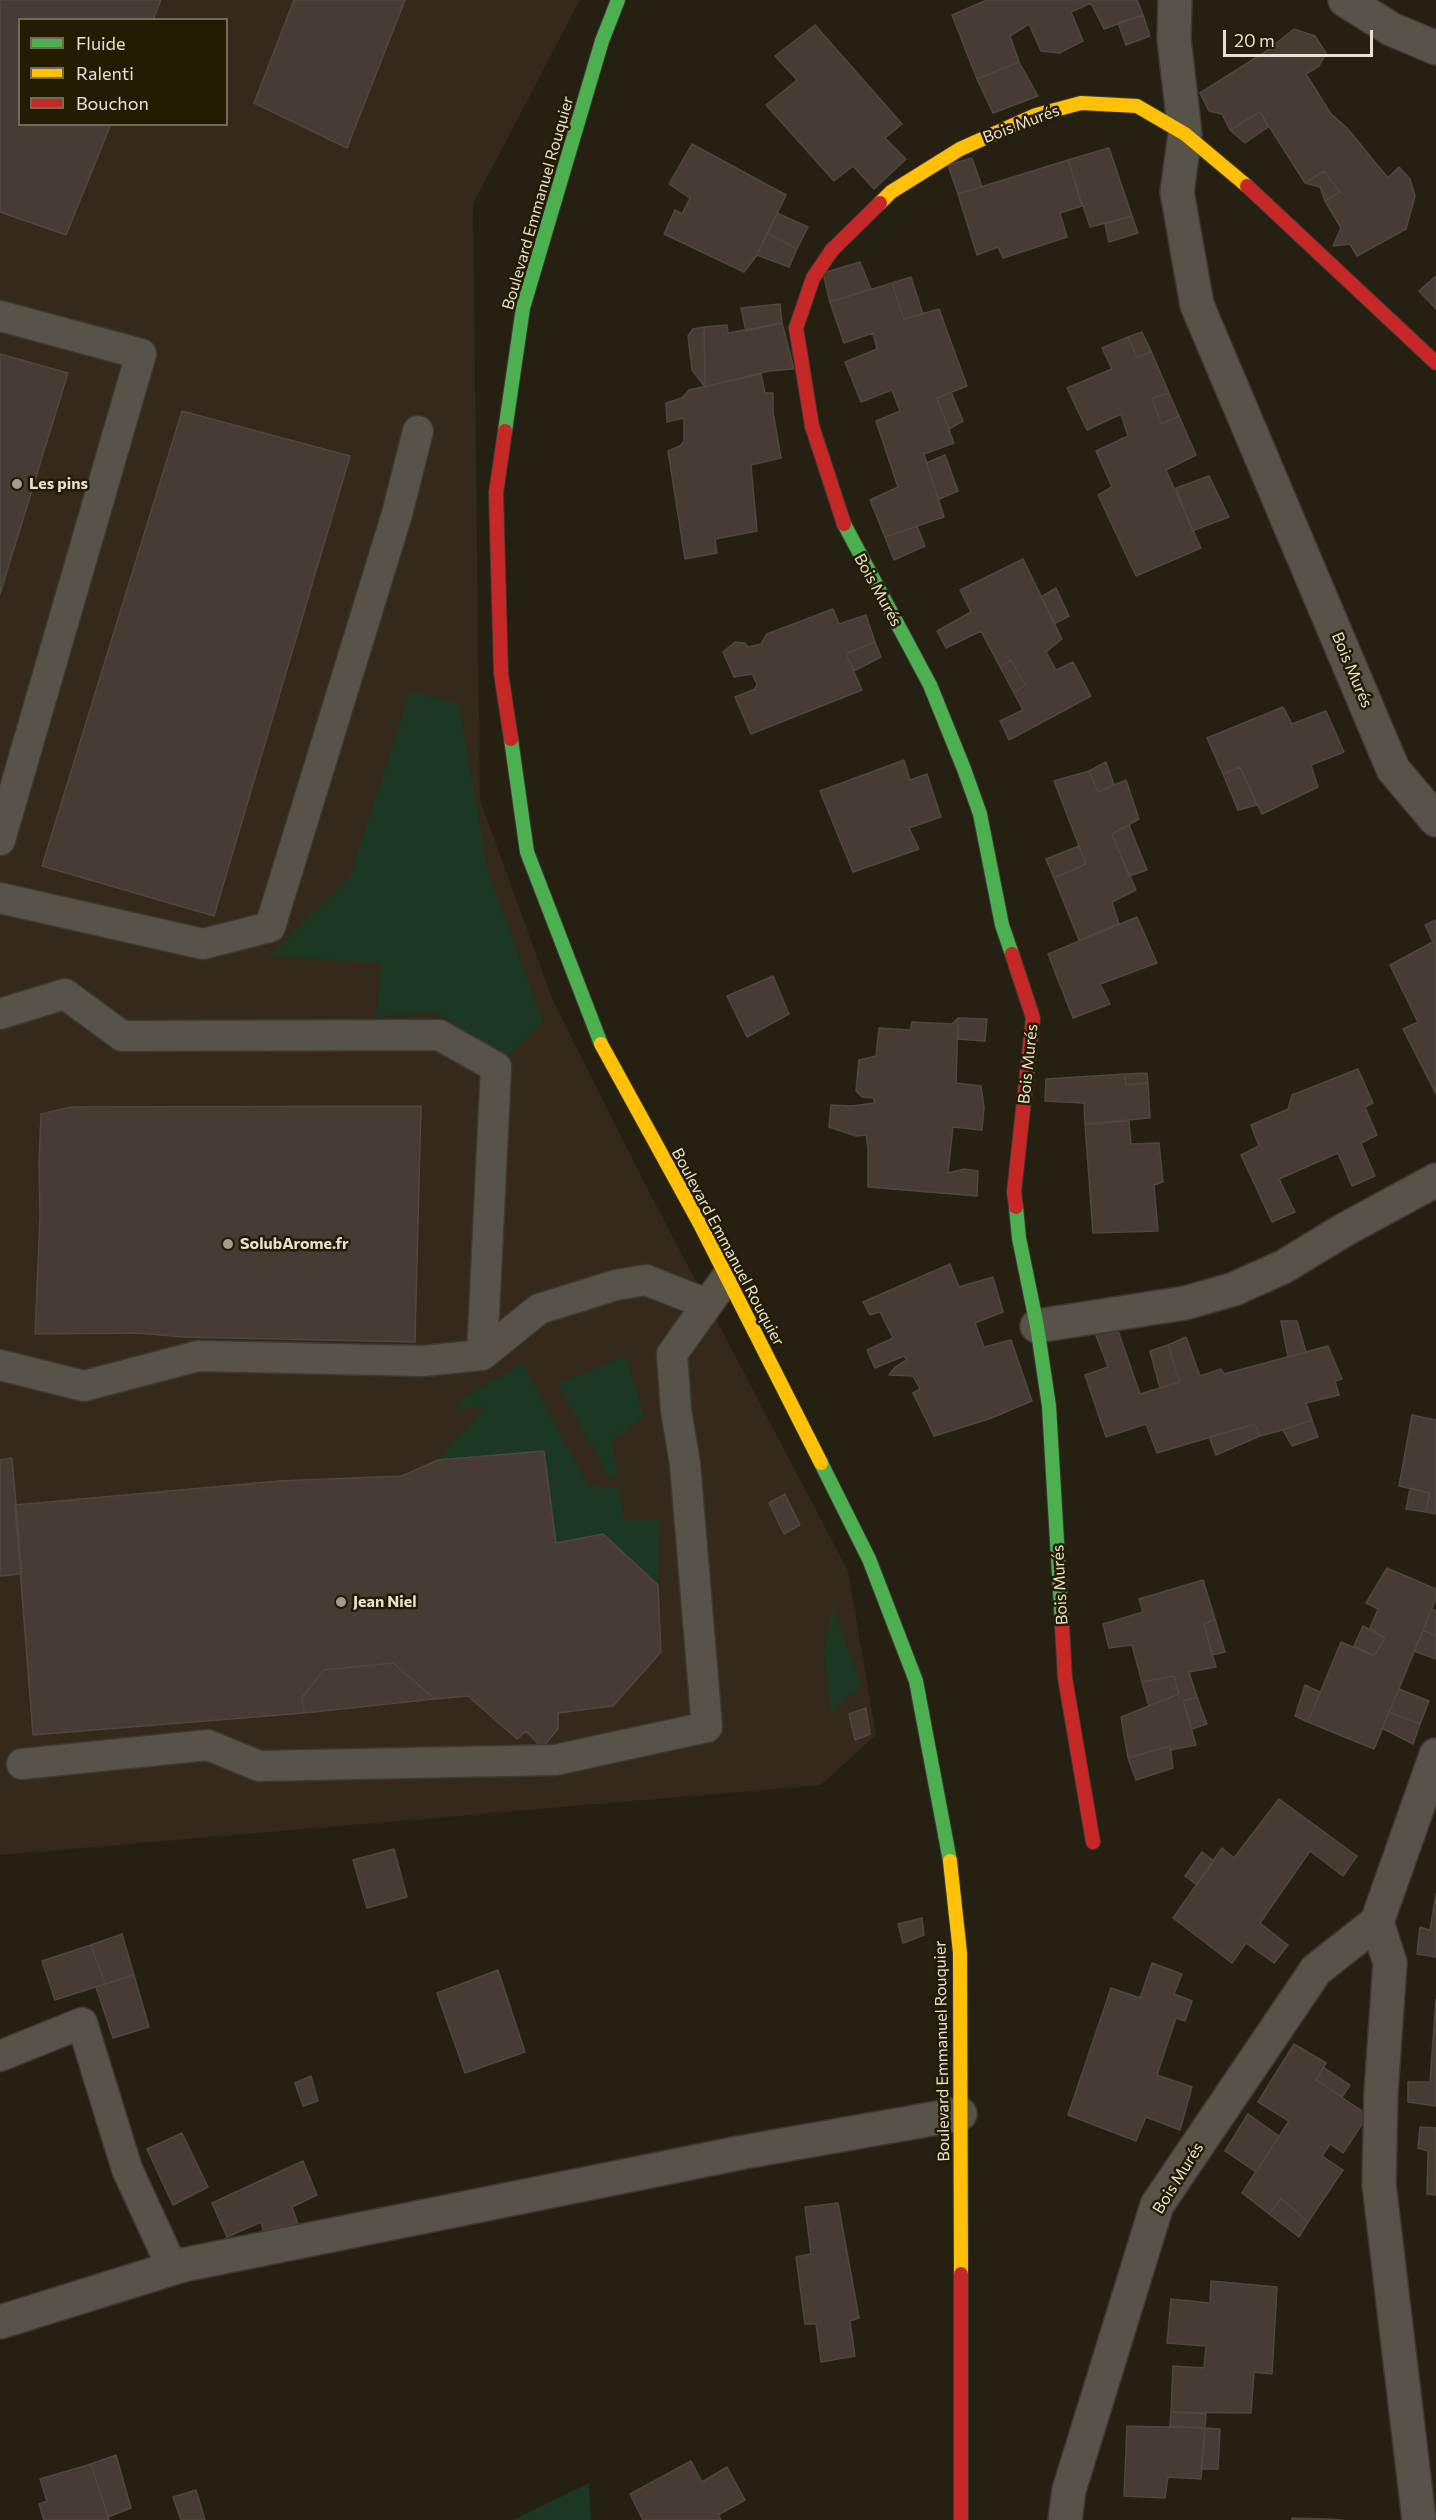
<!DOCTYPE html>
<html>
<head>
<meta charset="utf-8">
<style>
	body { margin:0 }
	#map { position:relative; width:1436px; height:2520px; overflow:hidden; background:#252012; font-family:Commissioner,sans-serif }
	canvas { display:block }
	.legend { position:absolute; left:18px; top:18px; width:210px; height:108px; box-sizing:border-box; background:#231b02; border:2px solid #716a55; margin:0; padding:8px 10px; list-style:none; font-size:18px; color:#e6e1d2 }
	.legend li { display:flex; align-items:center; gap:12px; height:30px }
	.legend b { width:30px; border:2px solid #716a55 }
	.scale { position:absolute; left:1223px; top:30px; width:150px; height:27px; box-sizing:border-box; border:3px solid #e6e1d2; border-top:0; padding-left:8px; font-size:18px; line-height:21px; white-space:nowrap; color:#e6e1d2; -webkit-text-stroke:4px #231b02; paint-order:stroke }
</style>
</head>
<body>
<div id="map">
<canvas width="1436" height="2520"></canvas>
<ul class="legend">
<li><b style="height:8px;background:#4caf50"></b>Fluide</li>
<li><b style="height:8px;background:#ffc107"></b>Ralenti</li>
<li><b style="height:8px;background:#c62828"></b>Bouchon</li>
</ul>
<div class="scale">20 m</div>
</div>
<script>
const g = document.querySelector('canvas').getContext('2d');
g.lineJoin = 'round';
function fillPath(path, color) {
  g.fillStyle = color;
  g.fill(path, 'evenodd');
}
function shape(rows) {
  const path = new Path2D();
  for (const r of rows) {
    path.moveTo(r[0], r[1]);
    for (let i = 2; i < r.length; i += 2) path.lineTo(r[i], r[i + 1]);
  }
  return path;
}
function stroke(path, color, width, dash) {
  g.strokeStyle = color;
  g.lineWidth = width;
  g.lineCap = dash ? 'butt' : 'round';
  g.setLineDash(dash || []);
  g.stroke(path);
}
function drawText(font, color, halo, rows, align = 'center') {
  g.font = font + ' Commissioner,sans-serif';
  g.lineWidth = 5;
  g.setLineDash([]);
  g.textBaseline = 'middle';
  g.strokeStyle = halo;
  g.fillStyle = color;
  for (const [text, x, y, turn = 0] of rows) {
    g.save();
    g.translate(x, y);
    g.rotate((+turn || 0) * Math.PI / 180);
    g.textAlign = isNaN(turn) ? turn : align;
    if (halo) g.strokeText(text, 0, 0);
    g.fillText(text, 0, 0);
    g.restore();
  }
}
fillPath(shape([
	[0,0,580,0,473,204,480,800,553,1001,646,1186,848,1571,876,1735,821,1785,0,1855],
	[20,20,226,20,226,124,20,124]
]), '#34291b');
fillPath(shape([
	[410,691,459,704,488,872,543,1022,508,1056,435,1012,376,1017,381,964,270,955,350,877],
	[626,1356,644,1416,612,1440,618,1476,609,1478,558,1384],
	[523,1364,588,1485,619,1488,624,1520,660,1519,658,1585,603,1534,556,1543,544,1451,438,1460,485,1407,458,1409,461,1399],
	[833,1607,862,1687,845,1699,831,1715,824,1649],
	[589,2483,591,2520,513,2520]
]), '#1c3822');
const building = shape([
	[0,0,161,0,153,20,20,20,20,124,111,124,66,235,0,212,0,0],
	[294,0,405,0,347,148,254,103,294,0],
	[987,0,1137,0,1143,15,1104,29,1091,3,1071,12,1083,41,1059,53,1041,51,1029,24,1010,36,1019,62,977,79,952,15,987,0],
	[1143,15,1150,36,1126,45,1118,23,1143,15],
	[815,25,902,124,885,138,906,159,874,189,853,166,834,181,766,105,797,80,775,56,815,25],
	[1294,29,1315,36,1326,53,1319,66,1306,74,1331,114,1347,128,1388,178,1399,167,1410,179,1415,196,1406,229,1357,256,1350,244,1333,246,1341,228,1325,201,1340,192,1324,171,1305,183,1260,112,1230,130,1222,114,1209,111,1200,93,1265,52,1294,29],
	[1019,62,1038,96,993,113,977,79,1019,62],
	[1260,112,1268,127,1245,143,1230,130,1260,112],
	[692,144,786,195,757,255,744,272,664,234,675,210,682,214,690,198,669,184,692,144],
	[1109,148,1132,216,1090,227,1068,160,1109,148],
	[972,158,982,187,958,194,948,165,972,158],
	[1068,160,1082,206,1060,213,1067,237,1003,258,998,247,977,255,958,194,1068,160],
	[1324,171,1340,192,1325,201,1320,187,1305,183,1324,171],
	[777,213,808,227,797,249,767,233,777,213],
	[1132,216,1138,233,1109,242,1105,224,1132,216],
	[767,233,797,249,789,267,757,255,767,233],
	[860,262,871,289,830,302,823,273,860,262],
	[1436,276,1436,309,1419,291,1436,276],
	[911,277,923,314,904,319,892,283,911,277],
	[892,283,904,319,939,309,967,386,937,398,954,443,924,454,944,517,885,537,870,500,898,487,876,421,900,411,892,390,861,402,845,362,877,349,873,333,844,343,830,302,892,283],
	[780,304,782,323,746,331,741,308,780,304],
	[782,323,794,369,769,371,705,387,704,327,727,325,728,333,782,323],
	[704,327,705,387,692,370,688,336,693,329,704,327],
	[1142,332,1151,351,1137,358,1128,337,1142,332],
	[1128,337,1137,358,1151,351,1169,393,1152,398,1161,424,1179,416,1196,455,1166,470,1201,548,1136,576,1098,495,1112,487,1096,451,1128,436,1121,414,1087,430,1067,388,1112,369,1102,348,1128,337],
	[0,354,68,373,0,594,0,354],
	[761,374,765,393,773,393,773,412,781,458,751,465,757,531,715,539,717,553,685,559,668,451,680,446,684,441,684,418,667,422,666,403,682,398,689,390,761,374],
	[951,392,963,421,949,429,937,398,951,392],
	[1169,393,1179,416,1161,424,1152,398,1169,393],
	[182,411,350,456,214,916,42,866,182,411],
	[945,455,958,491,939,499,926,463,945,455],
	[1209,476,1229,517,1192,531,1176,488,1209,476],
	[917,526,925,546,894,560,885,537,917,526],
	[1023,559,1062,639,1046,652,1056,670,1073,662,1091,696,1009,740,1000,721,1023,710,1014,693,1025,685,1011,660,1000,667,981,631,946,648,937,631,971,612,960,590,1023,559],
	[1056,588,1069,616,1054,624,1041,597,1056,588],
	[833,609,839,624,866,615,875,642,846,654,862,690,751,734,735,697,755,689,757,684,752,674,734,677,723,652,735,642,745,643,748,647,761,644,767,634,833,609],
	[875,642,881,657,854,671,846,654,875,642],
	[1011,660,1025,685,1014,693,1000,667,1011,660],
	[1283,707,1292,724,1326,711,1344,752,1311,765,1318,787,1262,814,1240,767,1223,774,1207,738,1283,707],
	[904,760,910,780,927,774,941,817,909,828,919,849,853,872,820,791,904,760],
	[1106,762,1114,785,1098,792,1089,771,1106,762],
	[1240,767,1257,805,1238,810,1223,774,1240,767],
	[1089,771,1098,792,1126,780,1139,819,1112,834,1136,890,1112,902,1119,924,1079,940,1054,878,1086,864,1054,781,1089,771],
	[1129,825,1147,870,1129,876,1112,834,1129,825],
	[1079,846,1086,864,1054,878,1046,859,1079,846],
	[1137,917,1157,963,1100,984,1110,1004,1073,1018,1048,954,1137,917],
	[1436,920,1436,1094,1403,1029,1418,1022,1390,965,1433,942,1425,925,1436,920],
	[773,976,789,1014,747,1037,727,996,773,976],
	[958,1018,956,1083,981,1086,984,1107,982,1130,953,1127,948,1173,964,1169,978,1171,977,1196,868,1187,868,1148,866,1135,856,1136,829,1127,831,1105,852,1106,874,1103,874,1098,862,1097,856,1091,859,1060,876,1056,879,1028,910,1030,912,1022,952,1024,958,1018],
	[958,1018,987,1019,985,1041,958,1039,958,1018],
	[1358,1069,1373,1103,1365,1107,1377,1135,1361,1143,1375,1176,1352,1186,1338,1153,1279,1179,1295,1212,1272,1222,1241,1155,1259,1146,1251,1125,1288,1109,1292,1095,1358,1069],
	[1147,1073,1148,1083,1126,1085,1125,1074,1147,1073],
	[1125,1074,1126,1085,1148,1083,1150,1118,1085,1124,1084,1103,1045,1101,1046,1079,1125,1074],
	[421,1106,415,1342,182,1337,139,1333,35,1334,40,1216,39,1164,41,1114,71,1107,421,1106],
	[1129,1121,1131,1144,1159,1143,1163,1182,1154,1185,1158,1231,1093,1233,1085,1124,1129,1121],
	[950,1264,959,1287,993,1277,1003,1312,975,1323,984,1347,1011,1340,1032,1401,989,1419,934,1436,913,1393,920,1389,913,1376,889,1375,895,1367,907,1360,904,1356,875,1368,867,1350,893,1338,880,1312,870,1315,863,1302,950,1264],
	[1281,1321,1297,1321,1306,1352,1288,1357,1281,1321],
	[1116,1325,1140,1394,1180,1382,1168,1345,1186,1337,1200,1376,1221,1369,1224,1374,1328,1346,1342,1379,1335,1381,1339,1395,1306,1403,1312,1420,1283,1430,1260,1436,1255,1424,1157,1453,1146,1424,1106,1437,1085,1375,1108,1367,1095,1333,1116,1325],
	[1168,1345,1180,1382,1160,1388,1150,1351,1168,1345],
	[1412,1415,1436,1420,1436,1514,1426,1512,1430,1493,1399,1486,1412,1415],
	[1312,1420,1318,1437,1292,1446,1283,1430,1312,1420],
	[1255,1424,1260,1436,1216,1455,1209,1437,1255,1424],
	[544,1451,556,1543,603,1534,658,1585,661,1652,613,1706,558,1713,558,1729,542,1748,526,1731,517,1739,468,1696,435,1699,393,1663,324,1670,302,1697,304,1713,33,1735,15,1505,279,1481,402,1476,438,1460,544,1451],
	[12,1458,22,1574,0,1576,0,1460,12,1458],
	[1410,1488,1430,1493,1426,1512,1406,1509,1410,1488],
	[785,1494,800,1525,784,1534,769,1503,785,1494],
	[1387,1568,1436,1589,1436,1599,1374,1749,1308,1722,1341,1642,1374,1656,1385,1638,1370,1628,1378,1609,1366,1603,1387,1568],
	[1203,1580,1215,1619,1204,1624,1216,1667,1189,1672,1197,1697,1183,1701,1196,1745,1171,1750,1170,1746,1128,1758,1121,1717,1179,1694,1174,1676,1142,1682,1132,1645,1109,1648,1103,1624,1143,1612,1139,1599,1203,1580],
	[1432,1609,1436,1611,1436,1636,1423,1630,1432,1609],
	[1215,1619,1225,1652,1212,1655,1204,1624,1215,1619],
	[1363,1626,1385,1638,1374,1656,1354,1646,1363,1626],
	[1423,1630,1436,1636,1436,1659,1414,1651,1423,1630],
	[393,1663,435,1699,304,1713,302,1697,324,1670,393,1663],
	[1174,1676,1179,1694,1149,1706,1142,1682,1174,1676],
	[1305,1685,1320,1692,1308,1722,1295,1716,1305,1685],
	[1399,1689,1429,1701,1420,1724,1389,1712,1399,1689],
	[1197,1697,1207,1724,1192,1729,1183,1701,1197,1697],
	[866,1708,870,1734,855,1740,849,1714,866,1708],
	[1389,1712,1420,1724,1413,1744,1382,1728,1389,1712],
	[1170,1746,1173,1768,1136,1780,1128,1758,1170,1746],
	[1279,1799,1357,1856,1343,1876,1310,1851,1260,1923,1288,1945,1274,1963,1246,1943,1232,1963,1173,1918,1222,1848,1234,1858,1279,1799],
	[394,1849,407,1897,367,1908,353,1860,394,1849],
	[1202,1852,1214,1861,1197,1885,1185,1876,1202,1852],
	[1436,1894,1436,1957,1417,1954,1420,1927,1430,1930,1436,1894],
	[922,1918,924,1935,903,1943,898,1924,922,1918],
	[122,1934,134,1975,105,1984,91,1945,122,1934],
	[91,1945,105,1984,55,2000,42,1961,91,1945],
	[1152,1963,1182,1974,1174,1994,1192,2001,1185,2021,1176,2018,1157,2075,1192,2087,1180,2130,1146,2117,1136,2141,1068,2115,1111,1988,1140,1998,1152,1963],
	[498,1970,525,2052,465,2073,437,1993,498,1970],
	[134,1975,149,2027,113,2038,96,1987,134,1975],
	[1436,1999,1436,2106,1408,2102,1408,2082,1430,2082,1436,1999],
	[1294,2044,1326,2063,1316,2080,1368,2115,1343,2153,1330,2144,1322,2156,1343,2170,1308,2222,1281,2198,1269,2214,1242,2193,1289,2121,1258,2102,1294,2044],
	[1323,2067,1350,2085,1342,2097,1316,2080,1323,2067],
	[311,2076,318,2101,303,2106,295,2083,311,2076],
	[1248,2114,1279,2136,1256,2172,1225,2151,1248,2114],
	[1420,2127,1436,2128,1436,2195,1427,2194,1428,2151,1418,2148,1420,2127],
	[182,2133,208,2187,173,2205,147,2149,182,2133],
	[303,2161,317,2195,292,2207,298,2224,263,2230,261,2222,227,2237,212,2203,303,2161],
	[1281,2198,1308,2222,1299,2237,1269,2214,1281,2198],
	[838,2203,859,2318,850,2321,855,2356,821,2362,816,2324,805,2324,796,2257,811,2254,805,2207,838,2203],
	[1211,2281,1277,2287,1272,2374,1254,2372,1251,2413,1171,2412,1173,2366,1204,2368,1206,2346,1167,2343,1171,2299,1210,2303,1211,2281],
	[1171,2412,1206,2414,1205,2428,1170,2426,1171,2412],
	[1127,2426,1205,2428,1201,2479,1168,2477,1165,2498,1124,2496,1127,2426],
	[1205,2428,1220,2429,1218,2469,1201,2469,1205,2428],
	[116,2455,131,2508,108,2517,91,2464,116,2455],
	[691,2461,702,2482,727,2467,745,2500,718,2515,721,2520,643,2520,630,2494,691,2461],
	[91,2464,109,2520,44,2520,39,2504,47,2501,40,2479,91,2464],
	[196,2490,205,2520,181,2520,173,2497,196,2490],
	[1292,2518,1326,2519,1343,2520,1292,2520,1292,2518]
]);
fillPath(building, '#473c33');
stroke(building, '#4f483f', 1.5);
const lane = shape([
	[0,316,141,354,0,840],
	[0,898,203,944,270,927,397,514,418,431],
	[0,1014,65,994,122,1036,439,1035,496,1067,482,1355,423,1361,198,1356,84,1386,0,1365],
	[482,1355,539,1309,616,1285,646,1280,707,1304],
	[22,1764,208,1745,259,1766,555,1760,707,1727,685,1464,676,1410,672,1354,727,1277],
	[0,2056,82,2023,127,2169,173,2269]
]);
const street = shape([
	[1175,0,1174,39,1185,134,1177,192,1197,305,1393,769,1436,820],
	[1345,0,1391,29,1436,48],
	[1037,1326,1185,1303,1234,1289,1283,1267,1344,1230,1436,1180],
	[0,2322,183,2265,744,2152,960,2114],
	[1065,2520,1069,2490,1157,2205,1316,1970,1377,1922],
	[1419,2520,1379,2184,1381,2092,1390,1963,1377,1922,1436,1755]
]);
const fast = shape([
	[505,431,523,308,602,41,618,0],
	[844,524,930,685,964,769,980,814,1002,925,1012,954],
	[511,739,527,852,601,1044],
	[1016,1207,1019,1238,1037,1326,1049,1406,1062,1626],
	[821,1463,869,1559,916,1681,950,1861]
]);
const slow = shape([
	[880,203,891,192,960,149,1036,115,1081,103,1137,106,1185,134,1247,186],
	[601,1044,701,1226,821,1463],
	[950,1861,960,1953,961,2274]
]);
const jam = shape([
	[1247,186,1436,363],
	[505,431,496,493,501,673,511,739],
	[844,524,812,426,796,328,813,278,832,250,880,203],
	[1012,954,1033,1018,1014,1192,1016,1207],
	[1062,1626,1065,1678,1093,1842],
	[961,2274,961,2520]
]);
stroke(lane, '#3d3930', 33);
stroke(street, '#3d3930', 36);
stroke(fast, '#3d3930', 16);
stroke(slow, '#3d3930', 16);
stroke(jam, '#3d3930', 16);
stroke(lane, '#575348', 30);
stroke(street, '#575348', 33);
stroke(fast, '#4caf50', 14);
stroke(slow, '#ffc107', 14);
stroke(jam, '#c62828', 14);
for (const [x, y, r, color] of [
	[17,484,6,"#a29d8f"],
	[228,1244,6,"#a29d8f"],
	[341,1602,6,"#a29d8f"]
]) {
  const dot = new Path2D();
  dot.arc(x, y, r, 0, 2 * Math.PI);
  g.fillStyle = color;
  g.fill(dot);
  stroke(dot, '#231b02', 2);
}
drawText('16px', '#e6e1d2', '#231b02', [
	["Bois Murés",1021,124,-21],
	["Boulevard Emmanuel Rouquier",538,203,-74],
	["Bois Murés",878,590,61],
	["Bois Murés",1352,670,67],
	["Bois Murés",1028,1064,-84],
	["Boulevard Emmanuel Rouquier",728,1247,62],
	["Bois Murés",1060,1585,-93],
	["Boulevard Emmanuel Rouquier",942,2051,-91],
	["Bois Murés",1178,2178,-58]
]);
drawText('bold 16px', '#e6e1d2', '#231b02', [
	["Les pins",29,484],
	["SolubArome.fr",240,1244],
	["Jean Niel",353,1602]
], 'left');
</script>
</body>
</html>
